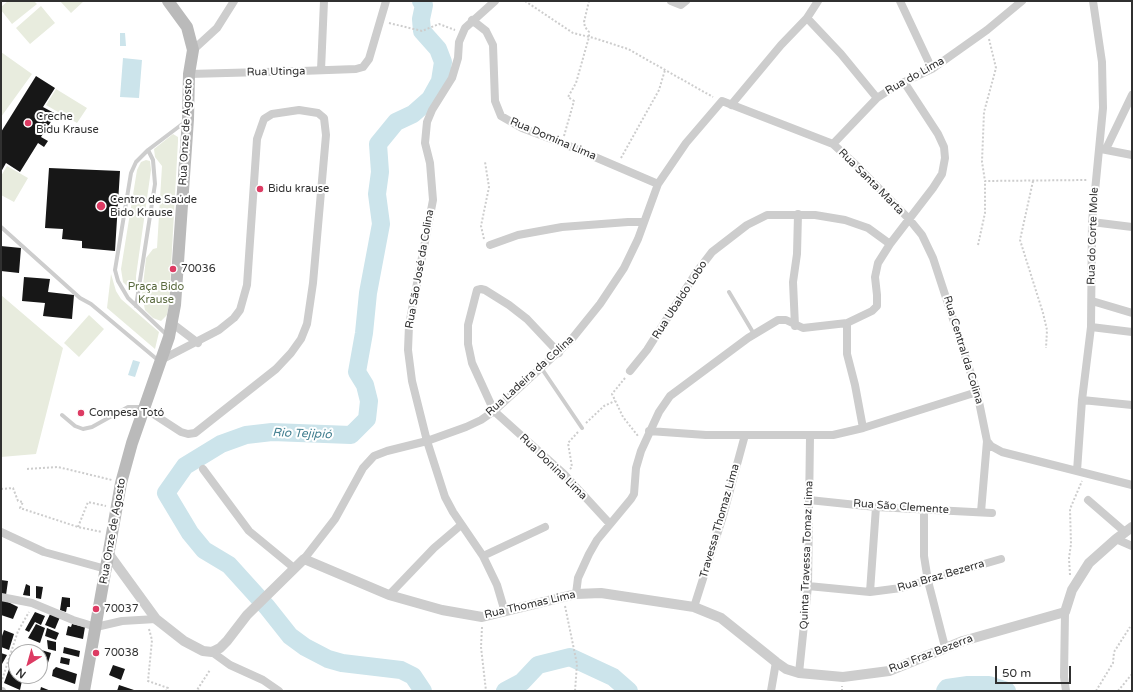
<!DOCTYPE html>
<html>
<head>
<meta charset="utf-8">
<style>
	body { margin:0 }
	#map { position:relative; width:1133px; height:692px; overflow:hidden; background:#fff; font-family:"Varela Round",sans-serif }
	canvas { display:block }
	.frame { position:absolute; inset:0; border:2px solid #303030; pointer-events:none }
	.north { position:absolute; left:8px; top:644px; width:40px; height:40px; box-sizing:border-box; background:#fff; border:1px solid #acacac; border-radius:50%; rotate:217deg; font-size:11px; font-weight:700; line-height:16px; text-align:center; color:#303030 }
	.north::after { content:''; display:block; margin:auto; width:14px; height:18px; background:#dd3b63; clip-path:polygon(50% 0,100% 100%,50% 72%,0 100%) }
	.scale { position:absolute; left:995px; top:666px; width:76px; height:18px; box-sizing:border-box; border:2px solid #303030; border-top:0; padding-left:5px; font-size:12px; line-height:14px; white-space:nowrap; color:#303030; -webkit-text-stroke:3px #fff; paint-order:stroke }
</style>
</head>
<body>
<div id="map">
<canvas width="1133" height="692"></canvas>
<div class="frame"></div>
<div class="north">N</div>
<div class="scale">50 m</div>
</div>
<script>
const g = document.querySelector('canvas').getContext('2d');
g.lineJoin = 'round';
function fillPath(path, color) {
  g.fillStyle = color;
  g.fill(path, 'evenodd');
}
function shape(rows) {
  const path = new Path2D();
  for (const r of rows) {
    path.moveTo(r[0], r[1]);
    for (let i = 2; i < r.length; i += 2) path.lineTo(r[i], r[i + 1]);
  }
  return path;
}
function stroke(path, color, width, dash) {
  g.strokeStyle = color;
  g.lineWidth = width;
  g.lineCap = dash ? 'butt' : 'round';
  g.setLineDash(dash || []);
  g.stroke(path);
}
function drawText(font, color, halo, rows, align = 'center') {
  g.font = font + ' "Varela Round",sans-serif';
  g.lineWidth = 4;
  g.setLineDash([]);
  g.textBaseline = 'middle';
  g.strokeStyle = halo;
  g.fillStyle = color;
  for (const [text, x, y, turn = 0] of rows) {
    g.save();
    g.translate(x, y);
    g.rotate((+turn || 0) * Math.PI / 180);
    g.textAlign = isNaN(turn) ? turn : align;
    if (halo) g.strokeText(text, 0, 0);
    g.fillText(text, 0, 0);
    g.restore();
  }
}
fillPath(shape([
	[8,1,34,1,37,4,12,24,1,10,1,7],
	[60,1,84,1,71,13],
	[41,6,55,23,30,44,16,28],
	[1,52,32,74,1,117],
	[56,89,87,108,77,123,46,105],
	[173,134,178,137,178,141,169,304,167,315,161,321,153,318,145,310,142,295,146,258,153,249,157,248,162,166,155,157,154,149],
	[146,160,150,161,151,170,136,276,136,285,130,289,123,282,121,269,137,170,141,162],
	[7,166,28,178,14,202,1,195,1,176],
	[111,274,116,291,121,299,159,332,155,349,107,308],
	[1,295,63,348,36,454,1,457],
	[89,315,104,329,79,357,64,343]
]), '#e8ecde');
fillPath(shape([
	[120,33,125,33,126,46,120,46],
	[123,58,142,60,139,98,120,97],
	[133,360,140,362,135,377,128,375]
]), '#cce4eb');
stroke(shape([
	[421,1,424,5,421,19,422,31,438,49,443,62,440,81,430,99,413,114,396,122,378,144,380,172,377,194,381,224,368,293,364,333,357,372,365,385,369,401,367,419,351,435,272,432,246,435,221,444,185,466,166,493,190,533,204,550,229,565,267,607,290,636,305,647,328,659,342,663,401,670,413,676,423,691],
	[505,691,522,682,538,665,570,657,613,677,629,691],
	[945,691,947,688,968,685,989,685,1007,691]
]), '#cce4eb', 18);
fillPath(shape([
	[36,76,55,88,43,107,56,114,41,137,48,141,44,147,38,143,20,172,6,163,1,172,1,132],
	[49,168,120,171,115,251,82,248,82,241,62,239,63,229,45,228],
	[1,246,21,248,19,273,1,271],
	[24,277,50,279,48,292,74,295,72,319,43,316,45,303,22,301],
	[1,580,8,581,6,595,1,594],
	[26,584,30,586,30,596,23,595],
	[36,586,43,587,41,599,36,598],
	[62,597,70,598,70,607,67,607,66,612,60,610],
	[2,599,18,607,13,619,1,615],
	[35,612,45,616,41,625,35,622,29,632,25,630],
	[51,612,60,617,55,629,45,625],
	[36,624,45,628,40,643,28,638],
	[72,624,85,627,83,639,66,635,68,626,71,627],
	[47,628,59,633,56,640,45,636],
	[4,630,14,634,9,650,1,647,1,639],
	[47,640,56,642,56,651,48,649],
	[64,647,80,651,79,657,63,653],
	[35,648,51,653,47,666,40,663,40,652,34,652],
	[1,653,7,655,2,664,1,664],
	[61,657,70,659,69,665,60,663],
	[113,665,125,669,121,680,109,675],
	[56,667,77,674,75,684,52,676,53,670],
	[9,669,16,672,16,676,23,676,20,690,4,683],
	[119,685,137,691,117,691],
	[41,687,51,691,40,691]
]), '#171717');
stroke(shape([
	[525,1,573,33,594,38,628,49,713,97],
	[389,23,422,31,439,24,455,30],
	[989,39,996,68,984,112,982,162,985,181,1088,180],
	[564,136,574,101,568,97,576,83,589,37,589,32,585,27,584,22,589,1],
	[621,158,659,90,665,70],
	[1033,181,1020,240,1043,313,1047,330,1046,348],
	[484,239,481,226,489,187,485,162],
	[978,245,985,213,985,181],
	[625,378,612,394,623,417,638,436],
	[586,423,604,406,615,401],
	[27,469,58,467,112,480],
	[570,469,572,467,568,443,578,432],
	[1,489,13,488,18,501,23,502,20,508,78,527,102,532],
	[78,527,88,502,106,506],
	[1070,575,1069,558,1071,544,1070,509,1082,481],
	[565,606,577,664,575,691],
	[482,627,481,647,486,691],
	[149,629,152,640,148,681,168,688,166,691],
	[1,683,18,631,29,612],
	[200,691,197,690,210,670],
	[842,691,842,686],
	[1096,691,1113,663,1114,652,1130,627],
	[1118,691,1132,674]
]), '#cdcdcd', 2, [2, 2]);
stroke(shape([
	[1,227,80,298,91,304,159,361],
	[729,292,754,334],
	[136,306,155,184,153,160,148,150],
	[168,336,128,298,118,281,115,270,131,173,136,162,148,150,185,122],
	[542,369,582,428],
	[62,415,75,426,83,429,92,427,128,407,142,407]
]), '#cdcdcd', 4);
stroke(shape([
	[495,1,465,28,459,42,458,58,452,78,432,110,427,122,425,143,430,163,433,200,409,325,408,350,412,381,427,441,445,497,453,512,483,556,497,585,505,612],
	[671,1,681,5,686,1],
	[900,1,932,69],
	[807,18,841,54,877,98],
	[472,20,486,31,493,45,495,101,501,116,522,128,562,143,658,184],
	[193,50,217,28,234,1],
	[321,70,324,1],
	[189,74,301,71,356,69,363,67,369,59,386,1],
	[731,105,781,45,807,18,818,1],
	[833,144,856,165,909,219,922,235,933,258,977,392,987,441,981,512],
	[1101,149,1132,155],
	[1106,149,1132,95],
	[1092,222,1132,227],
	[490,245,518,235,562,227,628,222,643,222],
	[1092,301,1132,313],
	[173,324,198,343],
	[795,326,793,282,797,254,798,214],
	[1091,327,1132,332],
	[559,353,527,319,509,305,485,290,481,289,477,290,468,325,468,344,472,363,494,411,564,474,610,524],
	[630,371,647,350,696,273,712,252,747,225,767,215,815,215,845,220,868,228,890,244],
	[1082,400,1132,405],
	[144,408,181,432,188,434,195,433,276,369,291,353,301,339,307,324,313,283,326,135,324,118,318,113,299,110,272,114,264,119,257,139,247,285,240,310,234,318,219,330,161,360],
	[863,428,855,385,847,354,847,323,872,311,877,306,877,295,875,277,878,263,890,244,933,188,942,174,945,158,944,147,938,134,904,82],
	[649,431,706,435,833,435,863,428,977,392],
	[987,441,991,446,1002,452,1132,485],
	[203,469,249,531,294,568],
	[1077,471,1082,400,1091,327,1092,222,1103,108,1102,62,1093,1],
	[809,500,876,507,992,513],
	[1088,500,1125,532],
	[924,511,924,556,928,581,945,647],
	[1,532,44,552,106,569],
	[1116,539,1132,546],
	[483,556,545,527],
	[304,559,335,519,363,468,374,456,387,451,427,441,466,427,481,420,494,411,571,340,600,304,624,268,638,239,658,184,686,143,722,101,833,144,877,98,894,87,932,69,987,30,1022,1],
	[808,586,870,592,901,588,1001,559],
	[870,592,876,507],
	[576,594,578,578,589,554,597,540,631,499,634,494,636,468,641,451,659,412,670,396,748,338,778,320,786,320,803,328,847,323],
	[389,595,434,548,461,525],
	[1,597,32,603,73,620,96,627,122,621,156,619],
	[694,607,723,516,745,435],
	[1065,612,1064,677,1066,691],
	[212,652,230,665,263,680,279,691],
	[799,673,808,586,810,436],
	[1,691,2,691],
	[771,691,776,662]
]), '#cdcdcd', 8);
stroke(shape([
	[108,553,156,619,184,641,203,651,212,652,220,648,227,641,247,615,304,559,389,595,442,610,482,617,576,594,601,593,694,607,721,618,776,662,786,669,799,673,843,677,889,671,963,641,1065,612,1072,590,1089,563,1116,539,1132,527]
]), '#cdcdcd', 10);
stroke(shape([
	[84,691,121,483,132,443,169,337,175,305,188,119,189,74,193,50,187,27,168,1]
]), '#bababa', 12);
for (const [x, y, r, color] of [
	[28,123,4,"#dd3b63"],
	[260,189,4,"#dd3b63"],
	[101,206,5,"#dd3b63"],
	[173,269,4,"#dd3b63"],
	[81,413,4,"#dd3b63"],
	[96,609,4,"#dd3b63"],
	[96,653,4,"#dd3b63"]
]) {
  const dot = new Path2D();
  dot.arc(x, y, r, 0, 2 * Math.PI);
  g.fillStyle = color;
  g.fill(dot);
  stroke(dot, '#fff', 1.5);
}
drawText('11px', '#303030', '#fff', [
	["Rua Utinga",276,72,-1],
	["Rua do Lima",915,76,-29],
	["Rua Onze de Agosto",186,132,-87],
	["Rua Domina Lima",553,139,23],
	["Rua Santa Marta",871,182,45],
	["Rua do Corte Mole",1093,236,-88],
	["Rua São José da Colina",420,269,-80],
	["Rua Ubaldo Lobo",680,300,-57],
	["Rua Central da Colina",963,350,73],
	["Rua Ladeira da Colina",530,376,-42],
	["Rua Donina Lima",553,467,44],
	["Rua São Clemente",901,507,4],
	["Travessa Thomaz Lima",720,521,-74],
	["Rua Onze de Agosto",113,531,-80],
	["Quinta Travessa Tomaz Lima",807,555,-88],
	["Rua Braz Bezerra",941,576,-16],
	["Rua Thomas Lima",530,605,-13],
	["Rua Fraz Bezerra",931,654,-21]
]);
drawText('11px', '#303030', '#fff', [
	["Creche",36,117],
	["Bidu Krause",36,130],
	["Bidu krause",268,189],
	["Centro de Saúde",110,200],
	["Bido Krause",110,213],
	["70036",181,269],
	["Compesa Totó",89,413],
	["70037",104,609],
	["70038",104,653]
], 'left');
drawText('11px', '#5a6a3f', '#fff', [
	["Praça Bido",156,287],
	["Krause",156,300]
]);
drawText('italic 12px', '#417e8f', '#fff', [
	["Rio Tejipió",302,434,2]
]);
</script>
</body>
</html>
